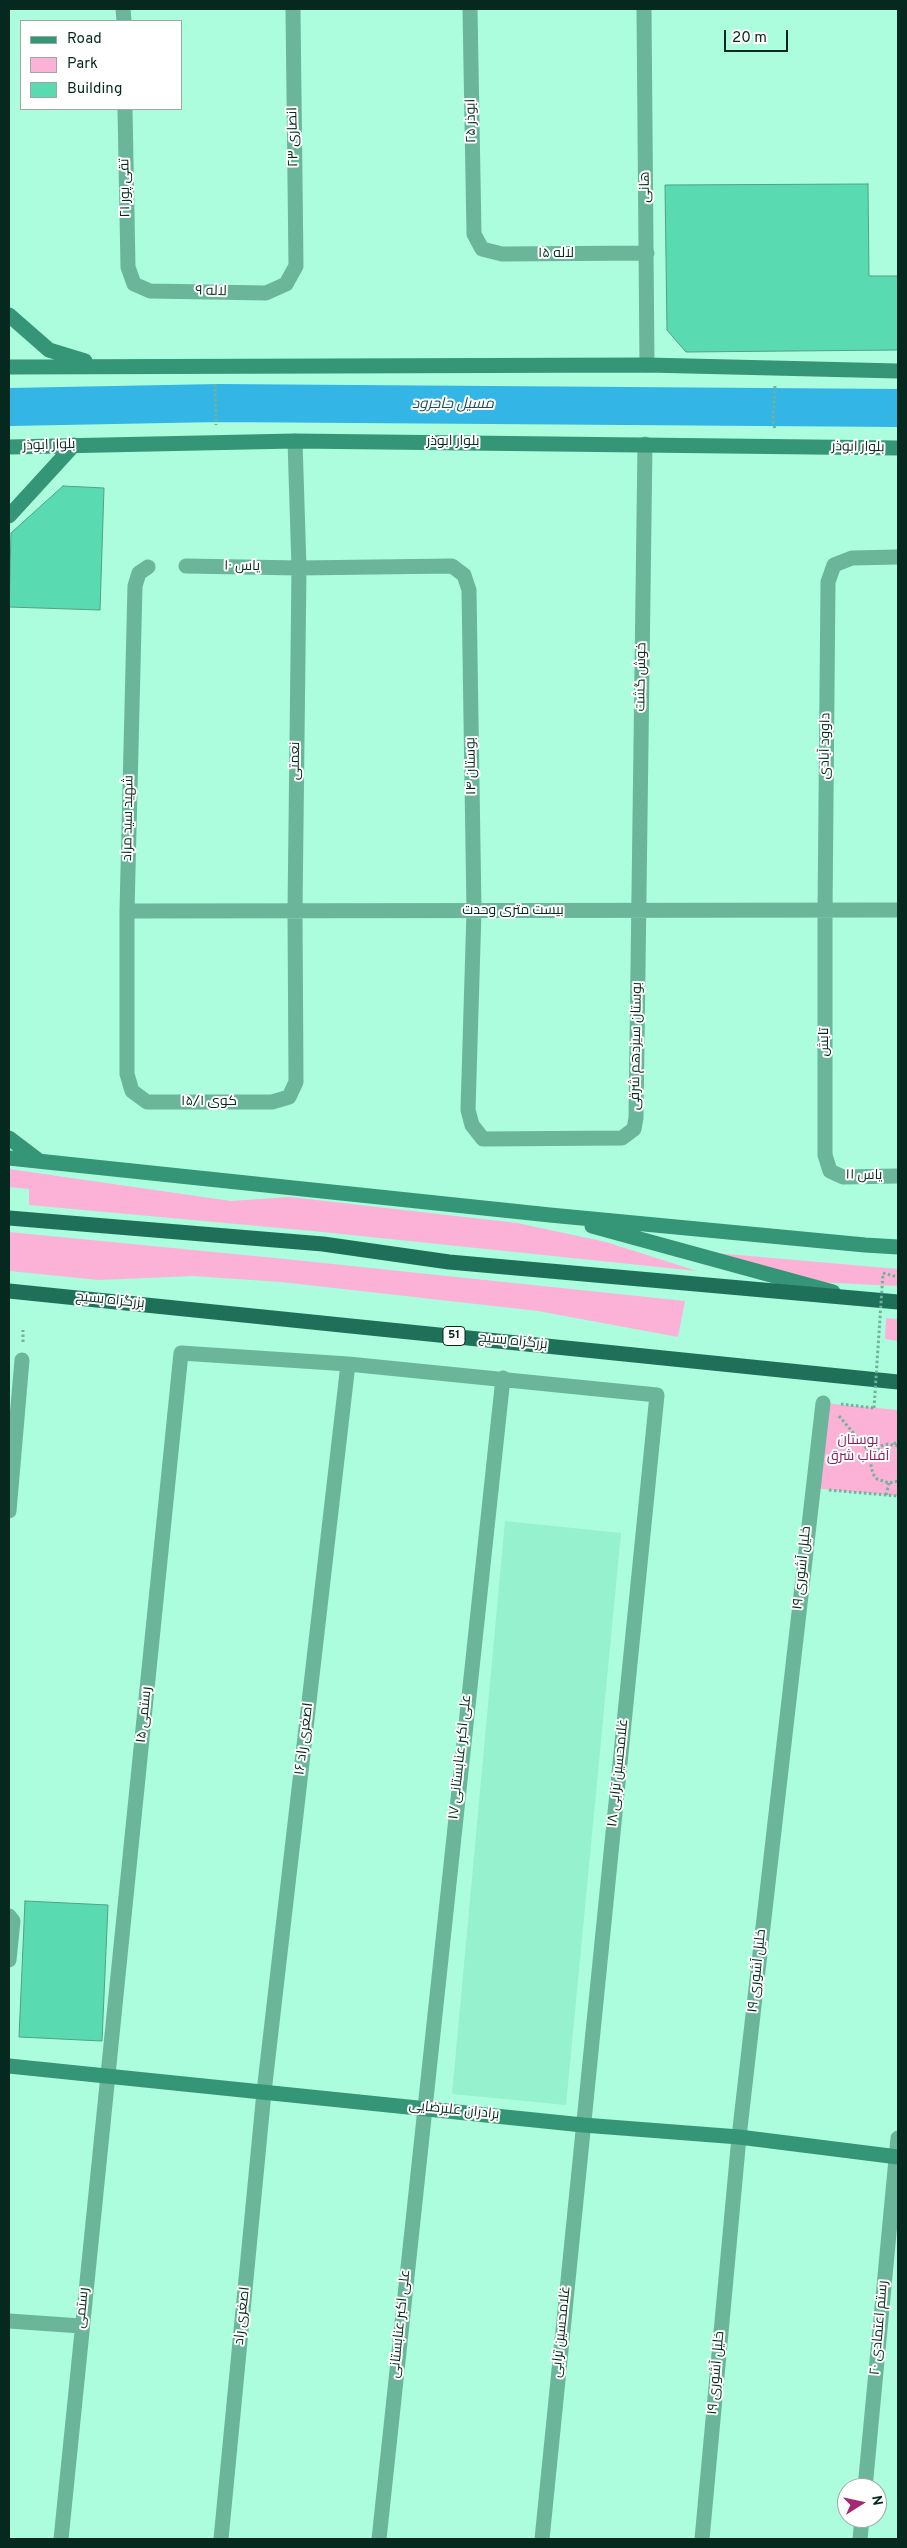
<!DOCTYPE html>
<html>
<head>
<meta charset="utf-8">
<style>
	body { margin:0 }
	#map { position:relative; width:907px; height:2548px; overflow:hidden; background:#abfdde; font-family:Overpass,sans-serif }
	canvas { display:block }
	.frame { position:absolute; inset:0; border:10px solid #05291e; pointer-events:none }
	.legend { position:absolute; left:20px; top:20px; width:162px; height:90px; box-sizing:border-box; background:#fff; border:1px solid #9ba9a5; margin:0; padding:6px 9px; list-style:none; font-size:15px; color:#05291e }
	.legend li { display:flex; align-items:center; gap:10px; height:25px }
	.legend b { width:25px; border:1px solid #9ba9a5 }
	.north { position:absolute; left:837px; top:2478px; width:50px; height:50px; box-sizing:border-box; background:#fff; border:1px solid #9ba9a5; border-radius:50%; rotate:80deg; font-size:14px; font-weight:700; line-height:20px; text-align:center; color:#05291e }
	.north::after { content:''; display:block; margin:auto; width:18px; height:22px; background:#a82775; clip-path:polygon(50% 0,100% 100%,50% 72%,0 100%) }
	.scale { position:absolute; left:724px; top:30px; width:64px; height:22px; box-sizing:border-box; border:2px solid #05291e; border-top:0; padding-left:6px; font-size:15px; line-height:18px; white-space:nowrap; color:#05291e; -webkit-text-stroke:4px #fff; paint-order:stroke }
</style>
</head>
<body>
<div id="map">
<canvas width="907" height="2548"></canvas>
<div class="frame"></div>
<ul class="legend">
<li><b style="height:6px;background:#349677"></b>Road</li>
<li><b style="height:14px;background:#fcb2d6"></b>Park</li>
<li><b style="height:14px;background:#5adab1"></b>Building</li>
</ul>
<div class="north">N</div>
<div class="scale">20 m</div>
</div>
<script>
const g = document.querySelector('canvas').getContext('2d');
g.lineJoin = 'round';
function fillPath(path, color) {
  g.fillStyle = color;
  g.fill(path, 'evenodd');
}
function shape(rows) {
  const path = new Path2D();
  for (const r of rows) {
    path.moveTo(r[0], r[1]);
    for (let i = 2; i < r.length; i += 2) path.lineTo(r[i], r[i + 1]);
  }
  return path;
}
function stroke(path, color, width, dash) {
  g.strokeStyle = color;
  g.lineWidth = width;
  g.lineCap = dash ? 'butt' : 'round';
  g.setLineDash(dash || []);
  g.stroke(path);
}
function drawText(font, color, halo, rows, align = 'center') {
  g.font = font + ' Overpass,Cairo,sans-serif';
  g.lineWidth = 4;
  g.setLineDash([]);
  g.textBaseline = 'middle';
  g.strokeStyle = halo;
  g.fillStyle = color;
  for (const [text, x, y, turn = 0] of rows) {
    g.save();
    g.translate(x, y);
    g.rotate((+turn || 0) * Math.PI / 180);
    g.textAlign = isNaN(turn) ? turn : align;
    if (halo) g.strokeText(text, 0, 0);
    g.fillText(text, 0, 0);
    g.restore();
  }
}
fillPath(shape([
	[505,1521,621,1533,566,2105,452,2094]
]), '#96f1cf');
fillPath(shape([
	[9,1169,231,1201,290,1197,517,1223,606,1242,697,1271,313,1231,29,1205,29,1189,9,1187],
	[9,1232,285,1259,685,1301,678,1337,538,1311,281,1282,193,1276,99,1280,9,1271],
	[681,1250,898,1269,898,1286,793,1281],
	[886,1318,898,1319,898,1341,885,1339],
	[823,1403,898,1410,898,1496,812,1488]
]), '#fcb2d6');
stroke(shape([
	[9,407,219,403,898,408]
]), '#33b5e6', 38);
const building = shape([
	[868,184,869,276,898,276,898,350,686,352,667,330,665,185,868,184],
	[63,486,104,488,100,610,9,607,11,533,63,486],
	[25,1901,108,1905,102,2041,19,2037,25,1901]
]);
fillPath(building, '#5adab1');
stroke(building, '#50a185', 1);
stroke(shape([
	[215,384,216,425],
	[775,386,773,421,775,429],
	[883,1273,898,1277],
	[23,1342,23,1330],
	[841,1404,874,1408],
	[839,1416,872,1455],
	[894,1444,898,1441],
	[898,1446,888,1444,881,1446,872,1455,870,1461,873,1474,877,1479,889,1483,898,1481],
	[829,1490,898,1496],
	[886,1495,889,1483]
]), '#70b29a', 3, [2.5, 2.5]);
stroke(shape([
	[123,9,124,21],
	[470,9,474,234,482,249,502,254,647,253],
	[644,9,647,365],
	[125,109,128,267,134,284,150,291,266,293,286,284,296,266,293,9],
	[898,557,852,558,834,565,828,582,825,911,825,1155,830,1171,843,1177,898,1176],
	[186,566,299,568,452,566,464,575,469,590,474,911,468,1110,472,1125,483,1139,622,1138,634,1129,636,1118,645,444],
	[148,567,139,573,135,586,127,911,127,1074,132,1091,147,1102,272,1102,289,1097,296,1082,295,911,299,568,295,441],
	[127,911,898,910],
	[9,1511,22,1360],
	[9,1916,13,1921,9,1960],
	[9,2321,81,2326],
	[865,2488,898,2138],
	[61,2539,181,1353,348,1364,657,1395,542,2539],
	[221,2539,264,2092,348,1364],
	[379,2539,503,1378],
	[702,2539,739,2137,823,1403],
	[860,2539,862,2518]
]), '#6bb59a', 15);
stroke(shape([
	[9,315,49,350,85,361],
	[9,367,647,365,898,371],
	[9,447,295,441,898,448],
	[9,516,74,445],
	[9,1138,38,1160],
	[9,1158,550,1215,865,1245,898,1247],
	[592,1226,833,1292],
	[9,2066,583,2125,739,2137,898,2157]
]), '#349677', 15);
stroke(shape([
	[9,1218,323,1244,449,1262,898,1302],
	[9,1291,898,1382]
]), '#1f7058', 15);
stroke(shape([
	[874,1408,883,1273]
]), '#70b29a', 3, [2.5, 2.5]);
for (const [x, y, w] of [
	[454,1336,22]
]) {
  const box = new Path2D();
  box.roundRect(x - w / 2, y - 9.5, w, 19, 4);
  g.fillStyle = '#fff';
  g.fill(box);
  stroke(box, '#05291e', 1);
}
drawText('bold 12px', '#05291e', null, [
	["51",454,1336]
]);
drawText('14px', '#05291e', '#fff', [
	["ابوذر ۲۵",472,121,-91],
	["انصاری ۲۳",294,137,-91],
	["هانی",646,187,-91],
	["تقی پور ۲۱",126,188,-91],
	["لاله ۱۵",556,254],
	["لاله ۹",211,292,1],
	["بلوار ابوذر",453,442],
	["بلوار ابوذر",49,446,-2],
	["بلوار ابوذر",858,448,1],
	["یاس ۱۰",242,567,1],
	["خوش گشت",642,677,-89],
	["داوود آبادی",826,746,-89],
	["نعمتی",296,761,-89],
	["بوستان ۱۴",472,766,-91],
	["شهید سید مراد",129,818,-89],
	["بیست متری وحدت",513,911],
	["تابش",825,1042,-90],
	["بوستان سیزدهم شرقی",637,1046,-89],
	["کوی ۱۵/۱",209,1102],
	["یاس ۱۱",864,1176,1],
	["بزرگراه بسیج",110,1301,6],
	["بزرگراه بسیج",513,1342,6],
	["خلیل آشوری ۱۹",803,1568,-84],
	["رستمی ۱۵",145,1715,-84],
	["اصغری راد ۱۶",305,1739,-83],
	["علی اکبر عنابستانی ۱۷",461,1757,-84],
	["غلامحسین ترابی ۱۸",619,1773,-84],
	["خلیل آشوری ۱۹",758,1971,-84],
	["برادران علیرضایی",454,2111,6],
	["رستمی",83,2308,-84],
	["اصغری راد",243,2316,-84],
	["علی اکبر عنابستانی",401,2324,-84],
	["رستم اعتمادی ۲۰",880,2328,-85],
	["غلامحسین ترابی",562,2332,-84],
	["خلیل آشوری ۱۹",717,2373,-85]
]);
drawText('14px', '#8b1c60', '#fff', [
	["بوستان",858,1441],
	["آفتاب شرق",858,1457]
]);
drawText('italic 15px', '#1a4d61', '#fff', [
	["مسیل جاجرود",453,405]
]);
</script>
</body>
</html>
